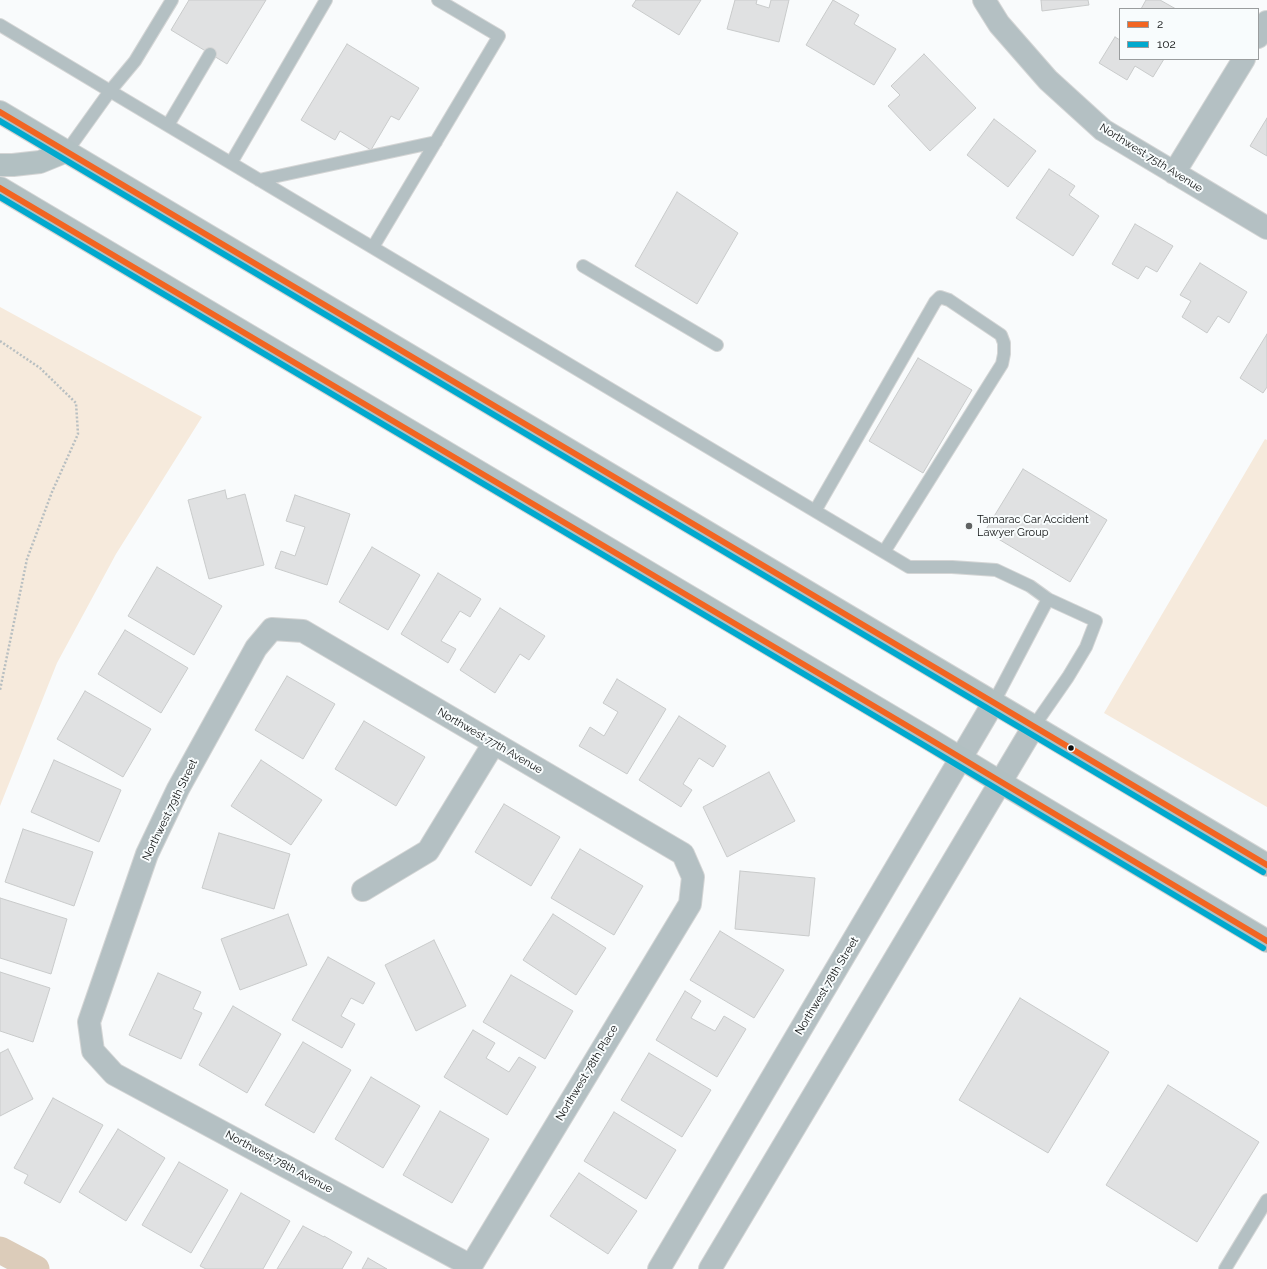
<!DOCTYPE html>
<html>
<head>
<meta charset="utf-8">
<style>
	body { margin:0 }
	#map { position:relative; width:1267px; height:1269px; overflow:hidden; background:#f9fbfc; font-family:Raleway,sans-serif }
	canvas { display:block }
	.legend { position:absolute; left:1119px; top:8px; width:140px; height:52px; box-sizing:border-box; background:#f8fcfd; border:1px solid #9a9d9e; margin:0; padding:5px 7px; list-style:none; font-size:12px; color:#0d0f0f }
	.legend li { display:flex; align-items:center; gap:8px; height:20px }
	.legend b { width:20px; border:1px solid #9a9d9e }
</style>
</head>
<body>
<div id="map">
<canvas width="1267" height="1269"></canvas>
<ul class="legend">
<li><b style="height:5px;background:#f26522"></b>2</li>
<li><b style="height:5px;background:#00a9ce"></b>102</li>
</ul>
</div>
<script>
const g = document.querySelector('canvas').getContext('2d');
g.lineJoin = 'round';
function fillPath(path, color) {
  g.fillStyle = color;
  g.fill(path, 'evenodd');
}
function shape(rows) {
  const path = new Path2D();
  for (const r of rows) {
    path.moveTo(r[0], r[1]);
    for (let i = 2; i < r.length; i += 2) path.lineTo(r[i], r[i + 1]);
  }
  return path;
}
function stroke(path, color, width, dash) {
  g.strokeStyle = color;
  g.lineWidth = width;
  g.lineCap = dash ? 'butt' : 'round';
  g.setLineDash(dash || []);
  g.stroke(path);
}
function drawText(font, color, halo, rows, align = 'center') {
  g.font = font + ' Raleway,sans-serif';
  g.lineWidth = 4;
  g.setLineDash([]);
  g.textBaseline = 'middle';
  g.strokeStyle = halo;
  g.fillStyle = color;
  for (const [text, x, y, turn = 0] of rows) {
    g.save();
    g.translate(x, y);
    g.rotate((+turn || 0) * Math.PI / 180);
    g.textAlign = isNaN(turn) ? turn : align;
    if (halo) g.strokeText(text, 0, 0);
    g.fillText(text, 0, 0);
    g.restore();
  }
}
fillPath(shape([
	[0,307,202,417,116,554,57,663,0,806],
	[1265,439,1267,440,1267,807,1104,713]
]), '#f6eadc');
stroke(shape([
	[0,1250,36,1269]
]), '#dcccba', 27);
const building = shape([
	[189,0,266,0,227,64,171,30,189,0],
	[636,0,701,0,679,35,632,6,636,0],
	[735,0,757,0,756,4,769,8,771,0,789,0,779,42,727,29,735,0],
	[833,0,859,15,854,24,896,49,874,85,806,45,833,0],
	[1041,0,1088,0,1089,5,1042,11,1041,0],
	[1146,0,1160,0,1176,9,1141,9,1146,0],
	[1115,37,1120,40,1120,59,1164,59,1153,77,1135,66,1127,80,1099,63,1115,37],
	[347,44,419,88,399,120,391,116,371,150,340,131,335,140,301,120,347,44],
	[924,54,976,108,930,151,888,106,900,95,891,86,924,54],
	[1267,118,1267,156,1250,146,1267,118],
	[994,119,1036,151,1008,187,967,155,994,119],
	[1049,169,1075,186,1069,195,1099,216,1073,256,1016,218,1049,169],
	[677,192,738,233,697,304,635,266,677,192],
	[1135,224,1173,246,1157,272,1146,266,1138,279,1112,264,1135,224],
	[1200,263,1247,292,1229,323,1218,316,1207,333,1182,317,1191,301,1180,295,1200,263],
	[1267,334,1267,387,1263,393,1240,378,1267,334],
	[918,358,972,390,923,473,869,441,918,358],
	[1023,469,1107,520,1070,582,985,531,1023,469],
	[225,490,227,499,245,494,264,565,209,579,188,500,225,490],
	[295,495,350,514,327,585,275,568,281,551,295,556,305,527,286,521,295,495],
	[372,547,420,575,388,630,339,602,372,547],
	[157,567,222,606,194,655,128,616,157,567],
	[438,573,481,599,470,617,460,611,441,641,456,649,448,663,401,634,438,573],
	[500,608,545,636,529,660,520,654,495,693,460,670,500,608],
	[125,630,188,668,161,713,98,674,125,630],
	[287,676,335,704,303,759,255,730,287,676],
	[617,679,666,709,627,774,579,746,590,727,604,736,618,712,603,703,617,679],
	[85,691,151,729,123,777,57,739,85,691],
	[679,716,726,746,713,767,699,758,683,784,692,790,681,807,639,780,679,716],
	[364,721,425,757,396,806,335,769,364,721],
	[54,760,121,790,99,842,31,812,54,760],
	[261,760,322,800,291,845,231,806,261,760],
	[769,772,795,821,727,857,703,807,769,772],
	[504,804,560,837,531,886,475,852,504,804],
	[23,829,93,852,74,906,5,882,23,829],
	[219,833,290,854,274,909,202,888,219,833],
	[580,849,643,886,614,935,551,898,580,849],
	[740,871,815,878,809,936,735,929,740,871],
	[0,898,67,919,51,974,0,958,0,898],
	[288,914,307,965,240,990,221,939,288,914],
	[553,914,606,948,576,995,523,960,553,914],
	[720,931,784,970,754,1018,690,980,720,931],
	[434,940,466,1006,416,1031,385,965,434,940],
	[328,957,375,983,363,1004,351,998,341,1016,355,1024,342,1048,292,1020,328,957],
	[0,972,50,988,33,1042,0,1031,0,972],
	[158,973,201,992,193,1009,202,1013,181,1059,129,1035,158,973],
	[511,975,573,1011,545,1059,483,1022,511,975],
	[685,991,701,1001,691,1018,715,1031,724,1016,746,1029,717,1077,656,1040,685,991],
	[1020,998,1109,1052,1048,1153,959,1100,1020,998],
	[233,1006,281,1034,247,1093,199,1065,233,1006],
	[473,1030,495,1043,486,1058,509,1072,519,1057,536,1067,507,1115,444,1077,473,1030],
	[303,1042,351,1070,314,1133,265,1105,303,1042],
	[8,1049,33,1099,0,1116,0,1053,8,1049],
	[649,1053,711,1090,682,1137,621,1100,649,1053],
	[371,1077,420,1106,383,1168,335,1139,371,1077],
	[1168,1085,1259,1142,1197,1242,1106,1185,1168,1085],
	[53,1098,103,1125,60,1203,24,1183,28,1175,14,1168,53,1098],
	[440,1111,489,1139,452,1203,403,1175,440,1111],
	[614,1112,676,1150,646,1199,584,1161,614,1112],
	[118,1129,165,1158,126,1221,79,1192,118,1129],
	[179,1162,228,1190,191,1253,142,1225,179,1162],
	[579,1173,637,1211,608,1254,550,1216,579,1173],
	[241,1193,290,1221,263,1269,206,1269,200,1266,241,1193],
	[303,1226,324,1237,324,1236,352,1252,342,1269,277,1269,303,1226],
	[368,1258,387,1269,362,1269,368,1258]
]);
fillPath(building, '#e0e1e2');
stroke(building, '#c9cbcb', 1);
const service = shape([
	[172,0,135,61,110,91,909,567,952,567,996,570,1030,586,1048,599,1096,621,1086,647,1068,677,1034,726],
	[0,25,110,91,67,151],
	[168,125,210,54],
	[231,163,326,0],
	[259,180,436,142],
	[373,247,499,36,438,0],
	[583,266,717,345],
	[815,511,935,302,940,297,949,300,1001,335,1004,343,1004,354,1002,364,884,552],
	[994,702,1048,599],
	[1225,1269,1267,1200]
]);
const minor = shape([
	[984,0,999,24,1048,80,1103,130,1267,228],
	[1258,37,1267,22],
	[1174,173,1244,59],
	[272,629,303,631,683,854,693,877,690,904,471,1266,114,1074,93,1051,89,1022,147,854,178,789,256,648,272,629],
	[363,890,428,851,494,743]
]);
const tertiary = shape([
	[659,1269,994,702],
	[710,1269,1034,726]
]);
const primary = shape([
	[0,112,1267,865],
	[0,165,13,165,40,162,67,151],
	[0,188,926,737,1000,782,1267,941]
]);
stroke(service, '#d4d5d5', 14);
stroke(minor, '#d4d5d5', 24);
stroke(tertiary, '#d4d5d5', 24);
stroke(primary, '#d4d5d5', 24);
stroke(shape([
	[0,341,40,368,76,403,78,434,52,492,27,559,0,690]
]), '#b8bfc1', 2.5, [2, 2]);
stroke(service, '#b4c0c3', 12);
stroke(minor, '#b4c0c3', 22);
stroke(tertiary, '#b4c0c3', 22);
stroke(primary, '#b2c0c2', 22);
stroke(shape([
	[0,112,1267,865],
	[0,188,926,737,1267,941]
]), '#f26522', 6);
stroke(shape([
	[0,121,1263,872],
	[0,197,922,744,1263,948]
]), '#00a9ce', 6);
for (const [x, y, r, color] of [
	[969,526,4,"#606262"],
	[1071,748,3.5,"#0d0f0f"]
]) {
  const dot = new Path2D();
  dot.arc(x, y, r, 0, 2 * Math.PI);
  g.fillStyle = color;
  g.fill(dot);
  stroke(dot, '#f8fcfd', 1.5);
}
drawText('11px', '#0d0f0f', '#f8fcfd', [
	["Northwest 75th Avenue",1151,158,32],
	["Northwest 77th Avenue",490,741,30],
	["Northwest 79th Street",170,810,-64],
	["Northwest 78th Street",827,986,-59],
	["Northwest 78th Place",587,1073,-59],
	["Northwest 78th Avenue",279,1162,28]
]);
drawText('11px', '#0d0f0f', '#f8fcfd', [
	["Tamarac Car Accident",977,520],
	["Lawyer Group",977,533]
], 'left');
</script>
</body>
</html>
